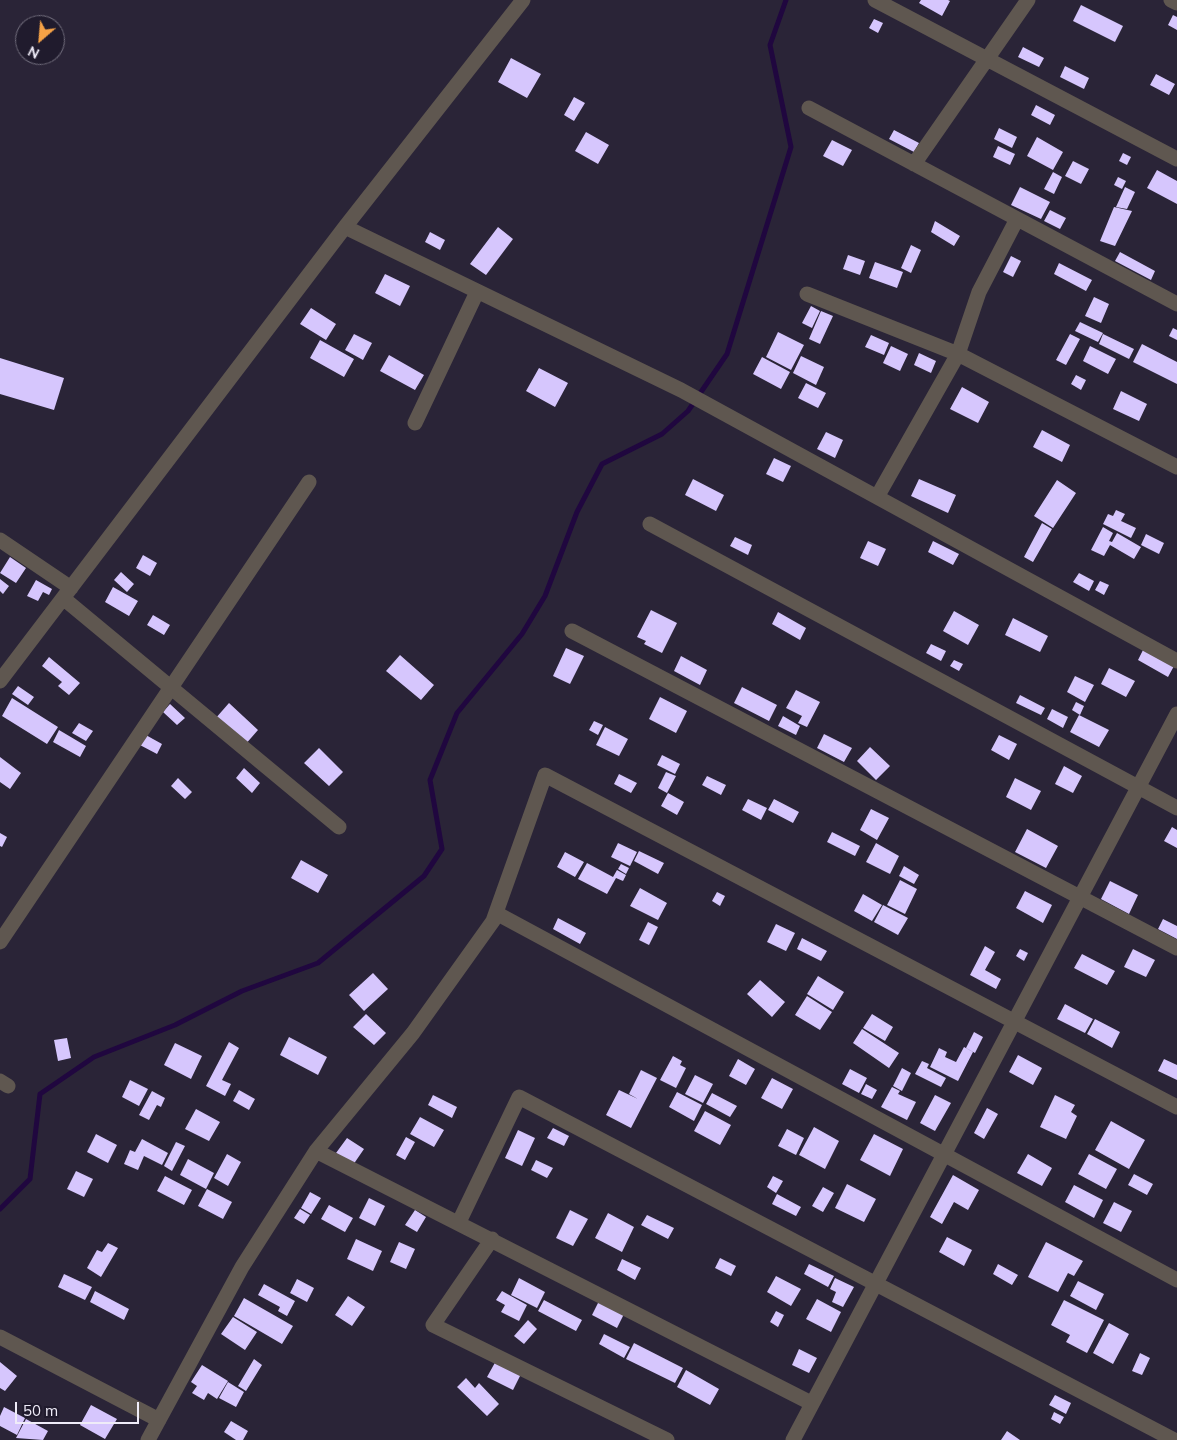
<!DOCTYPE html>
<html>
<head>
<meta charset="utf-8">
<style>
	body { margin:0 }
	#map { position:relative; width:1177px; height:1440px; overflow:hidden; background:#2a2437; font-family:Mulish,sans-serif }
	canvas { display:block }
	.north { position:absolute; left:15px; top:15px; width:50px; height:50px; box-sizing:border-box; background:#201b2d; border:1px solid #736f7e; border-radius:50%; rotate:207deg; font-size:14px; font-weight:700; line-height:20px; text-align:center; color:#efecf8 }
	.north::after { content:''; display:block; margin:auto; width:18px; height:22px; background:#f6a246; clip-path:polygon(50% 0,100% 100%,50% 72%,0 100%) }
	.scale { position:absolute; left:15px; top:1402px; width:124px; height:22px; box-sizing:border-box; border:2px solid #efecf8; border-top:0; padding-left:6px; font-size:15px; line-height:18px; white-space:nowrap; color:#efecf8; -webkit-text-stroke:4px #201b2d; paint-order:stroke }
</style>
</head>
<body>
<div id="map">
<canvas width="1177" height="1440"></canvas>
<div class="north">N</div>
<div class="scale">50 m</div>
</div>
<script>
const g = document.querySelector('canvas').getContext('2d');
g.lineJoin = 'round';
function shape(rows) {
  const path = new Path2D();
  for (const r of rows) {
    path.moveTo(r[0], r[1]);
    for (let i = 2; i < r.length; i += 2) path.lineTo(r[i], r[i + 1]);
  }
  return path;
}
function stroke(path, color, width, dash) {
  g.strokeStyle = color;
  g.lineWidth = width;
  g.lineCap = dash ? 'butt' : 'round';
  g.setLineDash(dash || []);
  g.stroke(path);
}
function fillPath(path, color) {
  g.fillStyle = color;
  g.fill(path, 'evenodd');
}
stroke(shape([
	[0,1209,30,1179,40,1094,94,1057,175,1025,242,991,318,963,424,876,442,849,430,780,457,713,522,634,545,596,577,512,602,464,662,434,688,411,727,354,791,147,770,45,786,0]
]), '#20073f', 5);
fillPath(shape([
	[921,0,948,0,950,1,942,16,919,3],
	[1081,5,1123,26,1115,42,1073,21],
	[1173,15,1177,17,1177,30,1168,25],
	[874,19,883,23,878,33,869,28],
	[1023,47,1044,58,1039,67,1018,57],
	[511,58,541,74,527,98,498,82],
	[1065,66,1089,78,1084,89,1060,77],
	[1156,74,1175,84,1169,95,1150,85],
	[574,97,585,103,574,121,564,115],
	[1036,105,1055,115,1050,125,1031,115],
	[999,128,1017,137,1012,148,994,139],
	[894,130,919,143,914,152,889,139],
	[586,132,609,145,598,164,575,151],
	[1037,137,1063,152,1053,170,1027,156],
	[832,140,852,150,843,166,823,156],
	[998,146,1015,154,1010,165,993,157],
	[1123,153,1131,157,1127,165,1119,161],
	[1073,161,1089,169,1081,184,1065,176],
	[1157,170,1177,181,1177,204,1147,188],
	[1053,172,1062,177,1054,194,1044,189],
	[1118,177,1126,181,1122,189,1114,185],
	[1020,187,1050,202,1041,219,1011,205],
	[1125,187,1135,192,1127,209,1116,207],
	[1114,207,1132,211,1115,246,1100,241],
	[1050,210,1066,218,1060,229,1044,221],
	[935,221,960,236,954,246,931,232],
	[498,227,513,239,486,275,470,264],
	[430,232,445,240,440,250,425,242],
	[911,245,921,250,911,273,901,268],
	[1120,252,1155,271,1151,280,1115,261],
	[848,255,865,261,860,275,843,269],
	[1011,256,1021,261,1013,277,1003,272],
	[875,262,903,272,897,288,869,278],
	[1059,263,1092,280,1086,291,1054,274],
	[385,274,410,286,400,306,375,293],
	[1094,297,1109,304,1101,323,1085,316],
	[811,306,820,311,812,328,802,323],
	[311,308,336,324,326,340,300,324],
	[821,311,833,316,820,344,809,339],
	[1080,322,1103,333,1098,342,1075,331],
	[1173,328,1177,330,1177,340,1169,336],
	[778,332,804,345,791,370,766,357],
	[354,334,372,343,363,360,345,350],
	[1070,334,1080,339,1066,365,1056,360],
	[1103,334,1134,349,1129,359,1099,344],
	[871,335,889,343,884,355,865,347],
	[320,340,354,359,344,377,310,358],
	[1142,344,1177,362,1177,384,1133,362],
	[891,346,908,354,900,371,883,363],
	[1090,346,1116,359,1108,374,1083,361],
	[919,353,936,361,931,373,914,365],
	[389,355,424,375,415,390,380,371],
	[801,356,824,367,816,385,793,373],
	[762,357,790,372,781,389,753,374],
	[0,358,64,378,54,410,0,394],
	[539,368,568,383,555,407,526,391],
	[1076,375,1086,380,1081,390,1071,384],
	[806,383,826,393,818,408,798,398],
	[962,387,989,402,978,423,950,409],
	[1121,391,1147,404,1139,421,1113,409],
	[1042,430,1070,445,1062,462,1033,447],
	[826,432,843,440,835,458,817,449],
	[774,458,791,466,783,482,766,474],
	[693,479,724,495,716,511,685,495],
	[919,479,956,495,948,513,911,496],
	[1057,480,1076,493,1053,528,1034,516],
	[1116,510,1125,514,1121,521,1136,528,1131,538,1103,524,1108,514,1113,516],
	[1042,523,1052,529,1033,562,1024,557],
	[1103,527,1113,533,1109,541,1112,542,1117,533,1141,547,1134,559,1110,545,1104,556,1091,550],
	[1146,534,1164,543,1159,554,1141,545],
	[735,537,752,545,748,555,730,546],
	[868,541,886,549,878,566,860,558],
	[933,541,959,554,953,565,928,552],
	[143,555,157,563,150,576,136,568],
	[10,557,26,568,16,583,0,573],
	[121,572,134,584,127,592,114,580],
	[1079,573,1094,581,1089,591,1073,582],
	[0,579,9,586,3,594,0,591],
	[36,580,52,589,49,595,43,592,38,601,27,596],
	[1100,581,1109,585,1104,595,1095,590],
	[113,587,138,601,129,616,105,602],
	[651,610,677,623,662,653,644,644,646,641,637,637],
	[954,611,979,625,968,645,943,631],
	[778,612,806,628,800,640,772,624],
	[153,615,170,625,164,635,147,625],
	[1013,618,1048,636,1040,652,1005,635],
	[931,644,946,651,941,661,926,653],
	[566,648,584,656,570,684,553,676],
	[1143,650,1174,666,1168,677,1138,660],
	[400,655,434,685,421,700,386,671],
	[681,656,707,670,700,685,674,671],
	[49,657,80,683,69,695,58,686,62,682,42,666],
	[954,660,963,664,959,671,950,666],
	[1109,668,1135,681,1126,697,1101,684],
	[1075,676,1094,685,1085,702,1067,692],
	[18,686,34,697,28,705,12,694],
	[742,687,777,705,769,721,734,703],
	[796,690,820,702,807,727,798,723,802,716,786,708],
	[1020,695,1045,708,1041,715,1016,703],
	[660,697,687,711,676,733,649,719],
	[12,698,58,727,47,744,2,716],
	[1076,702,1084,706,1080,715,1072,710],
	[229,703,258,730,244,746,215,719],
	[170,704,185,718,177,725,163,712],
	[1052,709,1068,717,1063,728,1047,719],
	[1079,715,1109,730,1099,747,1070,732],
	[783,716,800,726,796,735,778,726],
	[594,721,603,725,598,735,589,730],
	[79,723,93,731,86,741,72,733],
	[605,727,628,739,619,756,596,745],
	[59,730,86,746,80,757,53,742],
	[144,734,162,744,157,754,138,744],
	[824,734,852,748,844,762,817,748],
	[999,735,1017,744,1009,760,991,750],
	[870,747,890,766,876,780,857,761],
	[319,748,343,772,329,786,304,763],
	[662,755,680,764,675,774,657,765],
	[0,757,21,773,10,789,0,782],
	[1064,766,1082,776,1073,793,1055,784],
	[244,768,260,783,252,793,236,778],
	[666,772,676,776,667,793,658,788],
	[619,774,637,783,631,793,614,784],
	[707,776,726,785,721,795,702,785],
	[178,778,192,792,185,799,171,786],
	[1015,778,1041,791,1031,810,1006,797],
	[668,793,684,802,677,815,661,806],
	[748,799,767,808,761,820,742,810],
	[774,799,799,812,793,823,768,810],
	[871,809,889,818,877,840,860,830],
	[1172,827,1177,830,1177,848,1164,841],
	[1027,829,1058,846,1046,868,1015,852],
	[832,832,860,846,855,856,827,842],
	[0,833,7,837,2,847,0,846],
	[618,843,637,852,630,866,611,857],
	[876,843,899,856,890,874,866,862],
	[639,851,664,863,658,874,634,861],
	[565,852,584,862,575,877,557,867],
	[301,860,328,875,318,893,291,878],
	[587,863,613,877,617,870,626,875,623,881,616,878,607,894,578,879],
	[621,864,629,868,626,874,618,869],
	[904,866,919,875,914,884,899,876],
	[900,880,917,889,905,914,887,905],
	[1110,881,1138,895,1129,914,1101,899],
	[640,888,667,903,658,920,630,906],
	[1025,891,1052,905,1043,923,1016,908],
	[717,892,725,896,720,906,712,901],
	[863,894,882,905,872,921,854,911],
	[883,905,908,918,898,935,874,922],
	[558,918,586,933,580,944,553,929],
	[1163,919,1177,926,1177,939,1158,929],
	[648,922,658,927,649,945,639,940],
	[776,924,795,933,786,951,767,942],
	[802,938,827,951,821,961,797,949],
	[985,946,995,952,985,970,1001,979,996,989,970,975],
	[1020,949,1028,953,1024,961,1016,956],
	[1133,949,1155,960,1146,977,1124,967],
	[1082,954,1115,971,1107,985,1074,968],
	[373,973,388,989,364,1011,349,995],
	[818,976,844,992,833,1010,807,994],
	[760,980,785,1002,772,1017,747,994],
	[807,996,832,1012,820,1030,795,1015],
	[1065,1004,1093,1019,1085,1033,1057,1019],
	[366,1014,386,1033,374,1045,353,1027],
	[872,1014,893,1027,885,1041,863,1028],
	[1095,1019,1120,1032,1112,1048,1087,1034],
	[862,1029,899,1053,889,1068,853,1043],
	[974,1032,983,1037,975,1053,966,1048],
	[289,1037,327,1057,318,1075,280,1055],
	[67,1038,71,1058,58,1061,54,1040],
	[229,1042,239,1048,222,1080,231,1084,225,1096,206,1086],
	[175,1043,202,1056,191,1079,164,1065],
	[964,1047,973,1052,958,1081,930,1067,939,1048,947,1052,945,1057,956,1062],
	[1018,1055,1042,1068,1033,1085,1009,1072],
	[673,1056,682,1061,680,1065,686,1068,676,1088,660,1080],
	[738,1059,755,1069,746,1085,729,1076],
	[1164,1059,1177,1065,1177,1080,1158,1071],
	[922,1061,929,1064,927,1068,946,1078,941,1087,915,1074],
	[902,1068,911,1073,902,1091,893,1086],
	[850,1069,867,1078,859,1093,842,1084],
	[641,1070,657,1078,631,1128,606,1115,619,1090,638,1099,629,1094],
	[695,1075,713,1084,703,1103,685,1094],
	[772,1078,793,1089,782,1109,761,1098],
	[130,1080,148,1089,139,1106,122,1097],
	[866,1084,877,1090,872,1099,861,1094],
	[892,1087,900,1091,898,1094,916,1102,907,1120,881,1107],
	[239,1090,255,1099,249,1110,233,1101],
	[152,1091,165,1098,161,1107,157,1105,149,1120,139,1115],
	[677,1092,702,1105,694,1121,669,1107],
	[712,1093,737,1106,730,1117,706,1104],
	[433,1095,457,1107,452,1118,428,1105],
	[935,1095,951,1103,935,1131,920,1123],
	[1055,1095,1075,1105,1071,1112,1077,1116,1066,1139,1040,1127],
	[987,1108,998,1114,984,1139,974,1133],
	[196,1109,220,1122,209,1141,185,1129],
	[705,1111,731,1125,720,1145,694,1131],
	[420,1117,444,1130,434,1147,410,1134],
	[1111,1121,1145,1140,1129,1169,1095,1150],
	[814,1127,839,1141,825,1169,799,1155],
	[553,1128,569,1136,564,1146,547,1138],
	[787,1129,804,1138,796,1155,778,1146],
	[518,1130,535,1138,522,1166,505,1158],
	[96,1134,117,1145,108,1163,87,1152],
	[874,1134,903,1149,890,1176,860,1160],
	[406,1137,415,1142,405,1160,396,1155],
	[347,1138,364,1149,353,1165,336,1153],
	[142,1139,168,1153,162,1165,144,1156,138,1170,124,1164,130,1150,135,1152],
	[176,1142,185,1146,172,1171,164,1166],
	[227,1154,241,1162,228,1186,214,1178],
	[1028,1154,1052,1168,1042,1186,1017,1173],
	[1089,1154,1117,1169,1106,1189,1078,1174],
	[188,1159,214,1173,206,1189,180,1175],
	[536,1160,553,1168,547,1178,531,1170],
	[76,1171,93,1179,84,1197,67,1189],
	[1134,1174,1153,1184,1147,1195,1128,1185],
	[953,1175,979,1190,968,1210,954,1202,942,1224,930,1217],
	[165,1176,192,1190,184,1205,157,1191],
	[773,1176,783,1181,776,1193,767,1187],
	[847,1184,876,1199,864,1222,835,1208],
	[1074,1185,1103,1200,1094,1218,1065,1202],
	[823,1187,834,1193,823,1212,812,1206],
	[207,1189,232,1202,223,1219,198,1206],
	[310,1192,321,1198,311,1214,301,1208],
	[777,1194,801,1207,796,1216,772,1204],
	[369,1198,385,1206,375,1226,359,1218],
	[1114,1202,1132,1211,1121,1232,1103,1223],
	[329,1205,353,1218,345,1232,321,1219],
	[300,1209,310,1215,304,1224,294,1218],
	[415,1210,426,1217,417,1232,405,1225],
	[570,1210,588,1219,573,1246,556,1238],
	[608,1213,634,1227,622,1252,595,1238],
	[647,1215,674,1228,668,1239,641,1225],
	[947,1237,972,1250,964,1266,939,1252],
	[356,1239,382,1251,373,1271,347,1259],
	[399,1242,415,1249,406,1269,390,1262],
	[1046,1242,1083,1261,1074,1276,1068,1273,1058,1292,1028,1277],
	[108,1243,118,1248,101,1277,87,1268,97,1250,102,1252],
	[720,1258,736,1266,731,1276,715,1268],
	[622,1259,641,1268,635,1280,617,1270],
	[809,1264,834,1276,828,1287,804,1274],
	[998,1264,1018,1275,1012,1285,993,1274],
	[64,1274,92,1287,85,1300,58,1287],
	[776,1276,801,1289,791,1306,767,1292],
	[519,1278,545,1292,537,1308,511,1295],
	[835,1278,854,1287,843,1307,832,1302,836,1292,830,1289],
	[297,1279,314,1288,307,1302,290,1293],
	[1078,1281,1104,1294,1096,1310,1070,1296],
	[264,1284,295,1301,287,1316,278,1311,280,1307,258,1295],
	[95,1291,129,1309,124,1320,90,1302],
	[502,1291,527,1305,519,1321,501,1312,505,1305,496,1300],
	[348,1296,365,1307,352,1326,335,1315],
	[244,1298,293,1326,282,1344,234,1316],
	[600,1299,625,1312,617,1328,592,1315],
	[817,1299,841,1312,831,1332,806,1319],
	[544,1300,582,1320,576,1331,538,1311],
	[1064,1300,1104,1320,1087,1353,1066,1342,1070,1335,1051,1325],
	[776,1311,784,1315,778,1327,770,1322],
	[233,1317,257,1332,245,1350,221,1334],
	[528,1320,537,1329,524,1344,514,1336],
	[1109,1323,1129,1334,1113,1364,1093,1353],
	[604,1334,630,1347,624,1358,599,1344],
	[634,1343,683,1368,675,1383,626,1359],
	[799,1349,817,1358,809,1373,792,1365],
	[1140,1353,1150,1358,1142,1375,1132,1371],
	[254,1359,262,1365,246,1391,238,1386],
	[497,1359,522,1372,513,1390,487,1377],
	[0,1362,17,1376,5,1391,0,1388],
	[202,1365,228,1381,217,1399,208,1393,204,1400,192,1393,197,1386,191,1382],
	[686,1370,719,1389,710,1405,677,1387],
	[466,1378,475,1388,479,1383,499,1404,487,1416,457,1387],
	[228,1382,244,1392,236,1407,219,1398],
	[1055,1395,1071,1403,1066,1414,1049,1405],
	[91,1405,117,1419,105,1439,80,1425],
	[4,1407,25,1418,17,1435,0,1426,0,1416],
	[1054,1412,1064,1417,1060,1424,1051,1419],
	[26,1419,48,1431,43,1440,16,1438],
	[231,1421,248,1431,243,1440,236,1440,224,1432],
	[1007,1431,1020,1440,1001,1440]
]), '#d6c6fd');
stroke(shape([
	[875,0,1177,159],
	[1171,0,1177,3],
	[809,108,1177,304],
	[914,164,1028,0],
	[345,227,681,390,1177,661],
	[807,294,958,354,1177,467],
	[415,423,477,292],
	[877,497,958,354,979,292,1017,219],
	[650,524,1177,808],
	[0,540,71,588],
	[63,598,339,827],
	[572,631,1177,948],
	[0,681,345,227,523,0],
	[496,913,1177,1280],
	[0,942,309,482],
	[0,1081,8,1086],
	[316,1151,811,1403],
	[459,1222,519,1097,1174,1440],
	[492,1239,433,1325,667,1440],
	[0,1337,159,1420],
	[148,1440,242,1267,316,1151,413,1033,493,921,545,775,1177,1107],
	[793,1440,1177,714]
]), '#5f5750', 15);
</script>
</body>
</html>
